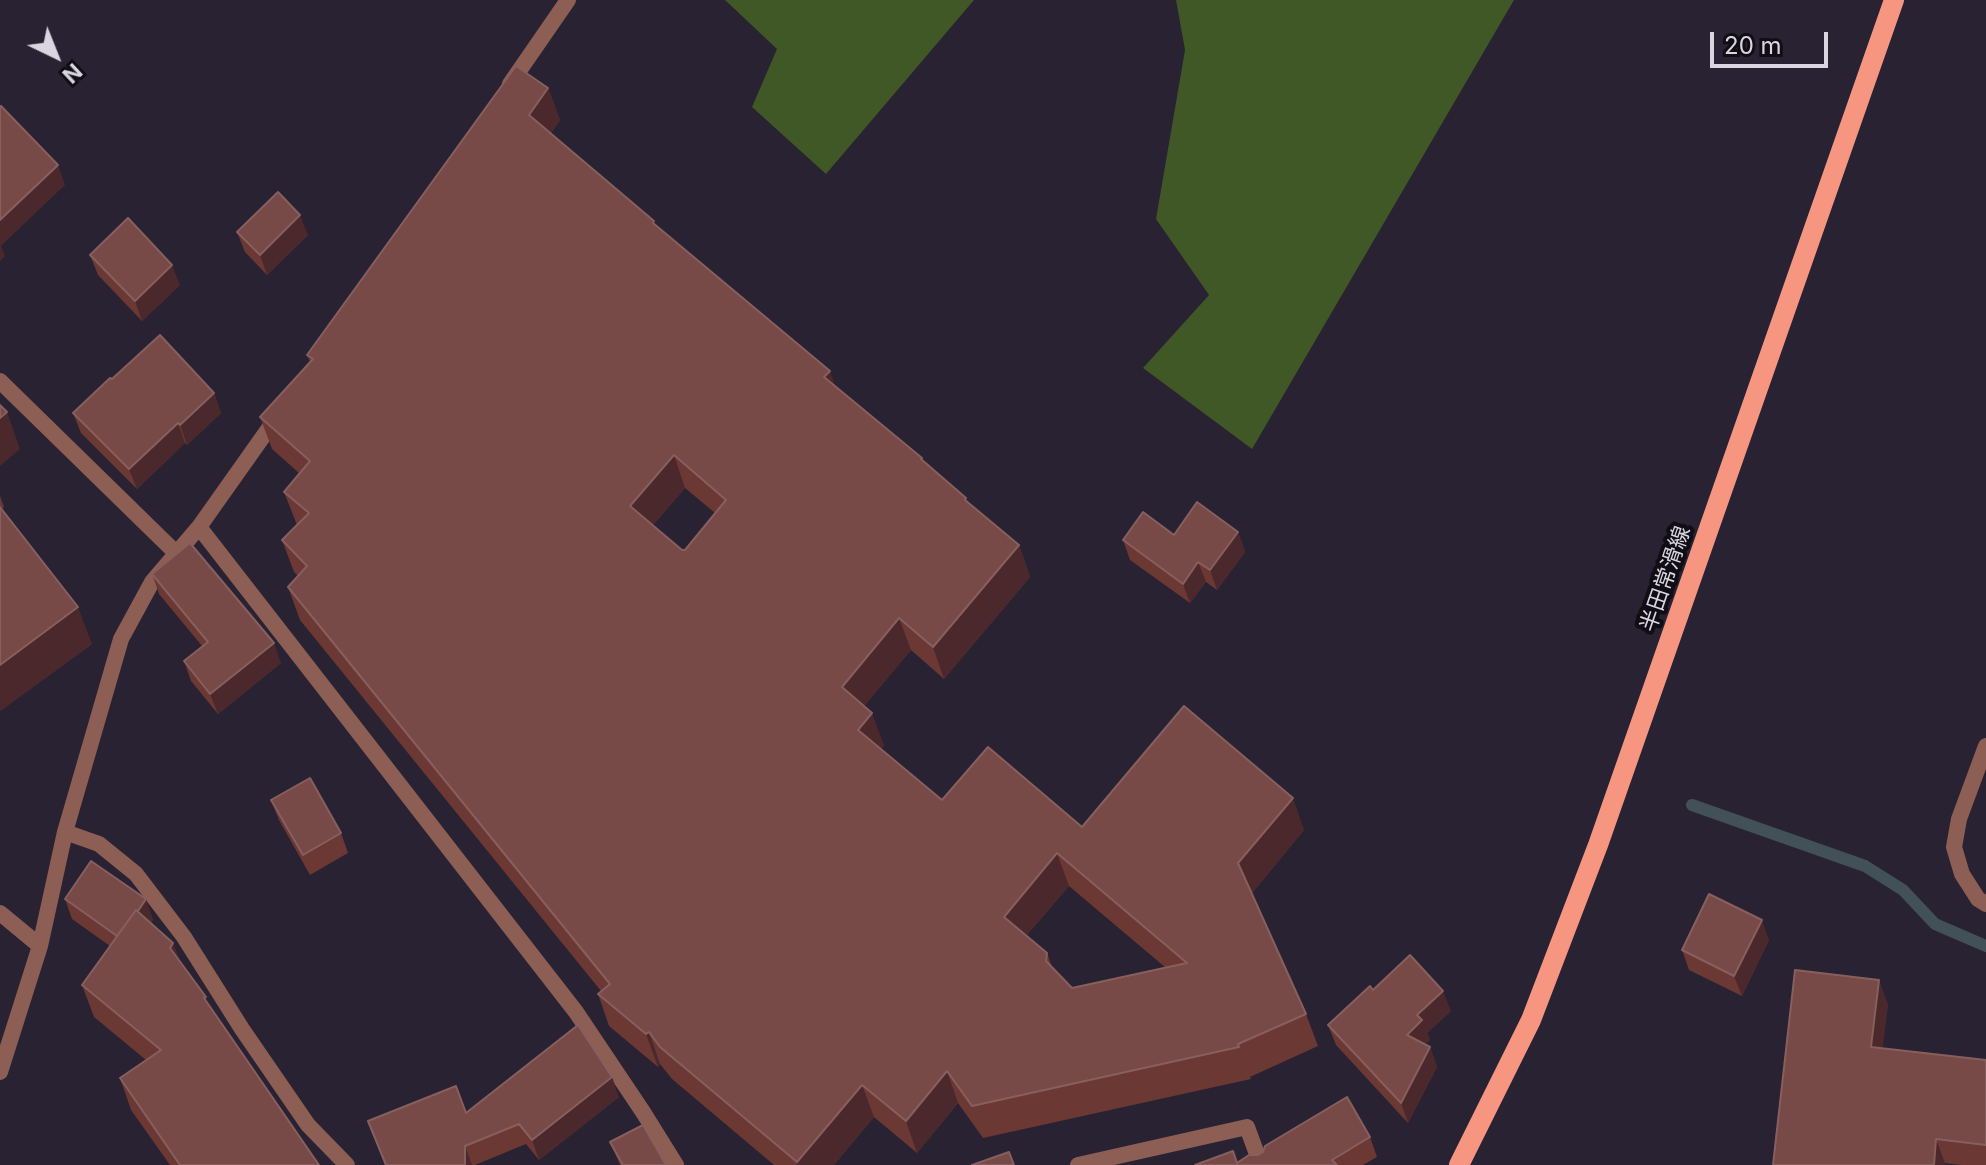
<!DOCTYPE html>
<html>
<head>
<meta charset="utf-8">
<style>
	body { margin:0 }
	#map { position:relative; width:1986px; height:1165px; overflow:hidden; background:#282232; font-family:Inter,sans-serif }
	canvas { display:block }
	.north { position:absolute; left:16px; top:16px; width:80px; height:80px; -webkit-text-stroke:6px #100d14; paint-order:stroke; rotate:137deg; font-size:22px; font-weight:700; line-height:32px; text-align:center; color:#dad6e1 }
	.north::after { content:''; display:block; margin:auto; width:28px; height:36px; background:#dad6e1; clip-path:polygon(50% 0,100% 100%,50% 72%,0 100%) }
	.scale { position:absolute; left:1710px; top:32px; width:118px; height:36px; box-sizing:border-box; border:4px solid #dad6e1; border-top:0; padding-left:10px; font-size:24px; line-height:28px; white-space:nowrap; color:#dad6e1; -webkit-text-stroke:6px #100d14; paint-order:stroke }
</style>
</head>
<body>
<div id="map">
<canvas width="1986" height="1165"></canvas>
<div class="north">N</div>
<div class="scale">20 m</div>
</div>
<script>
const g = document.querySelector('canvas').getContext('2d');
g.lineJoin = 'round';
function fillPath(path, color) {
  g.fillStyle = color;
  g.fill(path, 'evenodd');
}
function shape(rows) {
  const path = new Path2D();
  for (const r of rows) {
    path.moveTo(r[0], r[1]);
    for (let i = 2; i < r.length; i += 2) path.lineTo(r[i], r[i + 1]);
  }
  return path;
}
function stroke(path, color, width, dash) {
  g.strokeStyle = color;
  g.lineWidth = width;
  g.lineCap = dash ? 'butt' : 'round';
  g.setLineDash(dash || []);
  g.stroke(path);
}
function drawText(font, color, halo, rows, align = 'center') {
  g.font = font + ' Inter,"Noto Sans JP",sans-serif';
  g.lineWidth = 8;
  g.setLineDash([]);
  g.textBaseline = 'middle';
  g.strokeStyle = halo;
  g.fillStyle = color;
  for (const [text, x, y, turn = 0] of rows) {
    g.save();
    g.translate(x, y);
    g.rotate((+turn || 0) * Math.PI / 180);
    g.textAlign = isNaN(turn) ? turn : align;
    if (halo) g.strokeText(text, 0, 0);
    g.fillText(text, 0, 0);
    g.restore();
  }
}
fillPath(shape([
	[725,0,974,0,826,174,752,107,777,49],
	[1176,0,1514,0,1252,449,1143,368,1209,295,1156,219,1185,50]
]), '#3f5826');
stroke(shape([
	[1692,805,1865,866,1903,890,1935,924,1986,946]
]), '#425158', 12);
stroke(shape([
	[510,84,568,0],
	[0,381,176,553],
	[199,527,576,1012,643,1112,676,1165],
	[1986,746,1959,819,1954,847,1962,874,1978,899,1986,904],
	[65,832,99,844,136,874,184,937,242,1029,308,1125,347,1165],
	[0,913,40,946],
	[0,1072,40,946,65,832,121,639,152,582,199,527,279,414],
	[1078,1165,1247,1127,1261,1165]
]), '#8d5f54', 16);
stroke(shape([
	[1459,1165,1531,1020,1598,845,1894,0]
]), '#f69681', 20);
fillPath(shape([
	[548,88,560,120,551,133,656,225,835,387,922,458,923,461,968,502,1019,545,1030,577,944,679,911,650,864,706,884,745,881,749,942,800,1082,827,1304,830,1252,893,1306,1014,1318,1046,1250,1077,1251,1079,983,1138,958,1103,917,1153,874,1117,834,1165,774,1165,672,1079,660,1064,658,1067,609,1026,598,994,601,991,300,620,288,587,298,576,294,572,282,540,297,525,284,492,299,473,272,449,260,417,310,362,307,355],
	[685,488,715,513,685,550,682,550,653,525],
	[1069,886,1166,968,1072,988,1052,967,1047,953,1026,936],
	[237,232,308,235,267,275,245,252],
	[90,255,180,285,142,321,98,275],
	[112,379,214,393,221,413,187,445,185,443,137,489,81,433,73,413],
	[0,496,4,507,1,509,92,644,0,711],
	[1238,532,1245,552,1217,590,1206,582,1190,603,1130,560,1123,540,1174,535],
	[152,574,281,663,218,714,191,681,184,661,202,646,159,594],
	[271,800,341,833,348,853,310,875,279,820],
	[65,899,153,919,151,923,173,943,180,963,319,1165,170,1165,131,1110,120,1078,146,1060,94,1017,82,985,110,946,72,919],
	[1769,940,1742,996,1689,970,1682,950],
	[1373,990,1451,1011,1427,1033,1430,1040,1425,1044,1430,1047,1437,1067,1408,1123,1336,1045,1328,1025],
	[1888,1004,1882,1048,1986,1060,1986,1165,1961,1165,1945,1163,1775,1136],
	[619,1097,539,1160,526,1144,475,1165,385,1165,368,1121],
	[1370,1137,1377,1157,1363,1165,1195,1165,1237,1163,1258,1155],
	[610,1142,666,1165,620,1165]
]), '#6b3834');
fillPath(shape([
	[548,88,560,120,541,147,529,115],
	[58,165,65,185,1,246,5,256,0,261,0,220],
	[300,215,308,235,267,275,260,255],
	[172,265,180,285,142,321,135,301],
	[830,371,841,403,824,377],
	[214,393,221,413,187,445,180,425],
	[7,412,20,449,0,466,0,418],
	[178,423,185,443,137,489,129,469],
	[674,455,685,488,642,538,630,506],
	[1238,532,1245,552,1217,590,1210,570],
	[1019,545,1030,577,944,679,933,647],
	[1198,562,1206,582,1190,603,1183,584],
	[78,607,92,644,0,711,0,665],
	[899,618,911,650,854,719,842,687],
	[274,643,281,663,218,714,210,694],
	[872,713,884,745,870,762,858,730],
	[1293,798,1304,830,1250,896,1238,863],
	[1057,853,1069,886,1015,949,1004,917],
	[146,899,153,919,126,957,119,938],
	[1762,920,1769,940,1742,996,1734,976],
	[173,943,185,974,170,948],
	[1879,980,1888,1004,1880,1071,1871,1047],
	[1443,991,1451,1011,1427,1033,1430,1040,1414,1055,1407,1035,1417,1015],
	[649,1032,660,1064,658,1067,646,1034],
	[1430,1047,1437,1067,1408,1123,1401,1103],
	[947,1071,958,1103,917,1153,906,1121],
	[612,1077,619,1097,539,1160,532,1140],
	[862,1085,874,1117,834,1165,798,1165,797,1162],
	[1936,1139,1945,1163,1945,1165,1934,1165],
	[465,1146,472,1165,465,1165]
]), '#4b282b');
const building = shape([
	[516,66,548,88,529,115,654,221,653,223,830,371,824,377,922,458,921,459,966,498,965,500,1019,545,933,647,899,618,842,687,872,713,858,730,942,800,988,747,1082,827,1184,706,1293,798,1238,863,1306,1014,1238,1044,1239,1047,972,1106,947,1071,906,1121,862,1085,797,1162,660,1047,649,1032,646,1034,598,994,610,984,288,587,307,566,282,540,309,513,284,492,310,461,260,417,313,359,307,355,516,66],
	[674,455,726,500,685,550,682,550,630,506,674,455],
	[1057,853,1187,963,1072,988,1046,961,1047,953,1004,917,1057,853],
	[1,106,58,165,0,220,0,107,1,106],
	[278,192,300,215,260,255,237,232,278,192],
	[128,218,172,265,135,301,90,255,128,218],
	[160,335,214,393,180,425,178,423,129,469,73,413,110,378,112,379,160,335],
	[0,405,7,412,0,418,0,405],
	[1197,502,1238,532,1210,570,1198,562,1183,584,1123,540,1143,512,1174,535,1197,502],
	[0,507,78,607,0,665,0,507],
	[190,543,274,643,210,694,184,661,208,642,152,574,190,543],
	[310,778,341,833,303,855,271,800,310,778],
	[91,861,146,899,138,911,136,910,117,936,65,899,91,861],
	[1709,894,1762,920,1734,976,1682,950,1709,894],
	[136,910,173,943,170,948,206,997,204,998,319,1165,180,1165,120,1078,161,1050,82,985,136,910],
	[1410,955,1443,991,1417,1015,1422,1020,1407,1035,1430,1047,1401,1103,1328,1025,1370,986,1373,990,1410,955],
	[1795,970,1879,980,1871,1047,1986,1060,1986,1145,1936,1139,1934,1165,1773,1165,1795,970],
	[578,1025,612,1077,532,1140,519,1124,465,1146,465,1165,386,1165,368,1121,456,1086,466,1113,578,1025],
	[1347,1097,1370,1137,1332,1160,1337,1165,1195,1165,1233,1151,1237,1163,1249,1155,1258,1155,1263,1152,1265,1146,1347,1097],
	[643,1125,666,1165,623,1165,610,1142,643,1125],
	[1009,1152,1014,1165,972,1165,1009,1152]
]);
fillPath(building, '#774947');
stroke(building, '#875f5f', 2);
drawText('22px', '#dad6e1', '#100d14', [
	["半田常滑線",1666,579,-71]
]);
</script>
</body>
</html>
